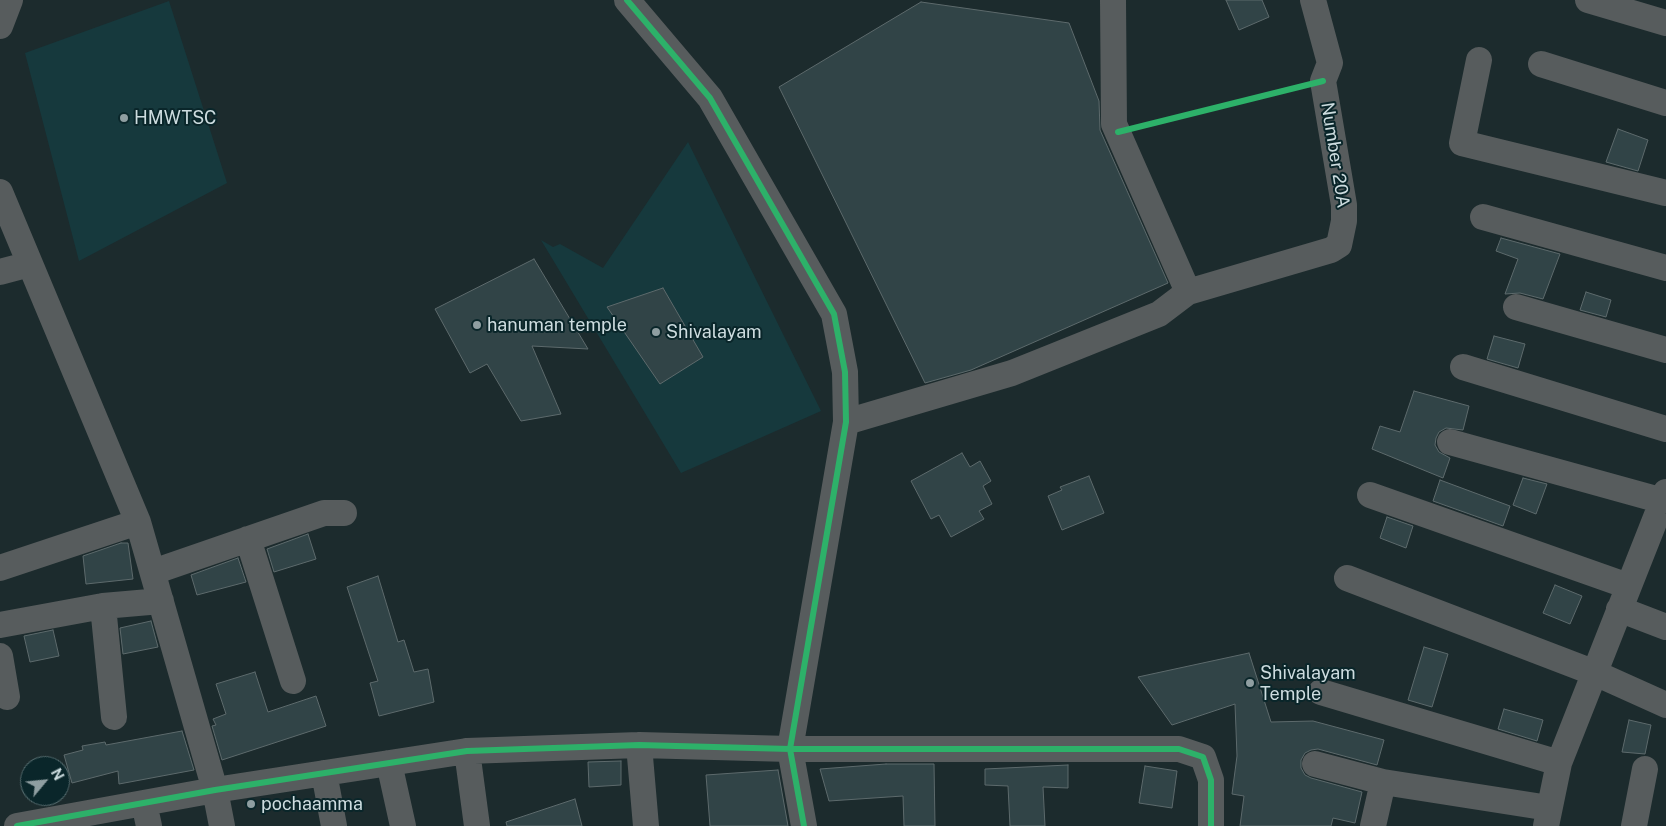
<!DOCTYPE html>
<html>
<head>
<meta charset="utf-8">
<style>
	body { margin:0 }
	#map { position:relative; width:1666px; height:826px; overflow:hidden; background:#1c2b2d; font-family:"Public Sans",sans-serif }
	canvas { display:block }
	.north { position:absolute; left:20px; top:756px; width:50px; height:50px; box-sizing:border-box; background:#0a262a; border:1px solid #586f72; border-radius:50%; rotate:62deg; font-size:14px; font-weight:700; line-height:20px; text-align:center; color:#cddcdf }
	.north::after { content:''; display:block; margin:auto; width:18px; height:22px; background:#8f9ea1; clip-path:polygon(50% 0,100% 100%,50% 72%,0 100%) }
</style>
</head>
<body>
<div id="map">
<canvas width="1666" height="826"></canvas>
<div class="north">N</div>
</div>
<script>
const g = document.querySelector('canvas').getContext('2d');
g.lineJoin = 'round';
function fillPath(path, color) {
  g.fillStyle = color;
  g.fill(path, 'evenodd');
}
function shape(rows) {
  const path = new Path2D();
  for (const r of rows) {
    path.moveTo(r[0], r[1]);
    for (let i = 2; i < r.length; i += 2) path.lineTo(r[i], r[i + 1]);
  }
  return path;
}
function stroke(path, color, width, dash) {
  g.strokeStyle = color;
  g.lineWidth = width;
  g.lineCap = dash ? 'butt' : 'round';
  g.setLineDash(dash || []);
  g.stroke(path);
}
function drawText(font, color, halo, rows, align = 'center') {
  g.font = font + ' "Public Sans",sans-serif';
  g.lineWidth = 4;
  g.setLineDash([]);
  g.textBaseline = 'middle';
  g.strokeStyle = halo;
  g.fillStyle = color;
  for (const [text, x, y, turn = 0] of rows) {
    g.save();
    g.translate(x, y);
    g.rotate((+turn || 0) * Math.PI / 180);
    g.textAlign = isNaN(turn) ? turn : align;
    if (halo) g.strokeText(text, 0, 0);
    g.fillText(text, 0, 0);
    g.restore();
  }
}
fillPath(shape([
	[169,1,227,183,79,261,25,53],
	[688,142,821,411,681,473,541,240,553,247,560,244,603,268]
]), '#16393d');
const building = shape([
	[1226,0,1262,0,1269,17,1239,30,1226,0],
	[921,2,1069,23,1099,101,1100,130,1168,283,971,370,925,383,779,87,921,2],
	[1618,129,1648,140,1638,171,1606,162,1618,129],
	[1501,238,1560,254,1543,299,1520,293,1505,294,1518,259,1496,251,1501,238],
	[534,259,588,349,532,346,561,414,521,421,487,364,470,373,435,309,534,259],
	[663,288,703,357,660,384,607,307,663,288],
	[1586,292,1611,300,1606,317,1580,310,1586,292],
	[1494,336,1525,344,1518,368,1487,359,1494,336],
	[1414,391,1469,406,1463,430,1446,428,1439,432,1436,438,1435,445,1439,452,1450,458,1443,478,1372,449,1380,426,1400,432,1414,391],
	[962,453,970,467,980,461,991,481,983,486,992,504,979,511,984,519,951,537,939,515,931,519,911,481,962,453],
	[1089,476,1104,513,1062,530,1048,496,1062,490,1060,487,1089,476],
	[1523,478,1547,484,1536,514,1513,505,1523,478],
	[1440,480,1510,506,1503,526,1433,501,1440,480],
	[1387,517,1413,526,1406,548,1380,538,1387,517],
	[308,534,316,559,274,572,267,549,308,534],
	[121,543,128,543,133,579,86,584,83,556,121,543],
	[238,558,246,582,197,595,191,575,238,558],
	[378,576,398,642,404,640,414,672,428,669,434,702,379,716,370,683,378,681,347,587,378,576],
	[1555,585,1582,596,1570,624,1543,613,1555,585],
	[151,621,158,647,123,654,120,628,151,621],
	[53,630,59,656,30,662,24,636,53,630],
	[1424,647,1448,654,1432,707,1408,700,1424,647],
	[1249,653,1271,722,1313,721,1384,740,1377,765,1318,749,1311,750,1305,753,1301,760,1301,768,1305,775,1311,778,1362,792,1355,823,1333,818,1331,826,1240,826,1244,796,1232,794,1237,756,1235,704,1172,725,1138,677,1249,653],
	[255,672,268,712,316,696,326,726,222,760,212,726,216,725,213,719,226,714,216,684,255,672],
	[1504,709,1543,720,1537,741,1498,729,1504,709],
	[1629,720,1651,725,1645,754,1622,752,1629,720],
	[182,731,194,770,119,784,118,771,72,783,64,755,83,750,82,746,105,742,106,745,182,731],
	[621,761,621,785,589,787,588,762,621,761],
	[886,764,934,764,935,826,904,826,903,796,829,801,820,769,886,764],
	[1068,765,1068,788,1043,787,1045,826,1010,826,1008,786,985,785,985,769,1068,765],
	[1145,766,1177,771,1172,808,1139,803,1145,766],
	[778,770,788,826,710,826,706,775,778,770],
	[575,799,582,826,507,826,506,822,575,799]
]);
fillPath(building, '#314447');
stroke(building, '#5d6a6c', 1);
stroke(shape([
	[627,0,710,98,834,314,845,372,846,422,790,749,804,826],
	[1588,0,1666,23],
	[0,26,10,0],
	[1479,60,1462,143,1666,193],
	[1541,64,1666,103],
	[0,192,138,522,215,790,222,826],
	[1483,217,1666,268],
	[0,272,30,264],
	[1188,292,1331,250,1339,245,1344,221,1344,205,1323,81,1330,63,1313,0],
	[1516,307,1666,350],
	[1463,367,1666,429],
	[846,422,1012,373,1159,314,1188,292,1114,124,1113,0],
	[1450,442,1663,501],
	[1370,495,1628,586],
	[248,539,293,681],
	[0,568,138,522],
	[153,572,324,513,344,513],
	[1347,578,1595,673,1666,705],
	[103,606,114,717],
	[1619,609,1666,627],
	[0,625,103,606,161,601],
	[0,656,7,697],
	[1321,692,1559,763],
	[639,745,646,826],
	[467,751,477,826],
	[389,763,403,826],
	[1315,764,1383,782],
	[324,773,334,826],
	[144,803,149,826],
	[17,826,215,790,467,751,639,745,790,749,1179,749,1203,757,1211,780,1211,826],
	[1373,826,1383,782,1549,808],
	[1546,826,1559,763,1666,492],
	[1634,826,1645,769]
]), '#575c5d', 26);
stroke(shape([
	[627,0,710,98,834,314,845,372,846,422,790,749,804,826],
	[1118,132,1323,81],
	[17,826,215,790,467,751,639,745,790,749,1179,749,1203,757,1211,780,1211,826]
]), '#2db169', 6);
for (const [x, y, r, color] of [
	[124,118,5,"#8f9ea1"],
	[477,325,5,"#8f9ea1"],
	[656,332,5,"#8f9ea1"],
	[1250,683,5,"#8f9ea1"],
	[251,804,5,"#8f9ea1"]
]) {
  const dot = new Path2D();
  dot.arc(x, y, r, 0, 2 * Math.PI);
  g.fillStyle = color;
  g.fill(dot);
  stroke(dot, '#0a262a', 2);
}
drawText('18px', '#cddcdf', '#0a262a', [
	["HMWTSC",134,118],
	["hanuman temple",487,325],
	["Shivalayam",666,332],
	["Shivalayam",1260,673],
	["Temple",1260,694],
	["pochaamma",261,804]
], 'left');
drawText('18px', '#cddcdf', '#0a262a', [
	["Number 20A",1335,155,81]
]);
</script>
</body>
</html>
